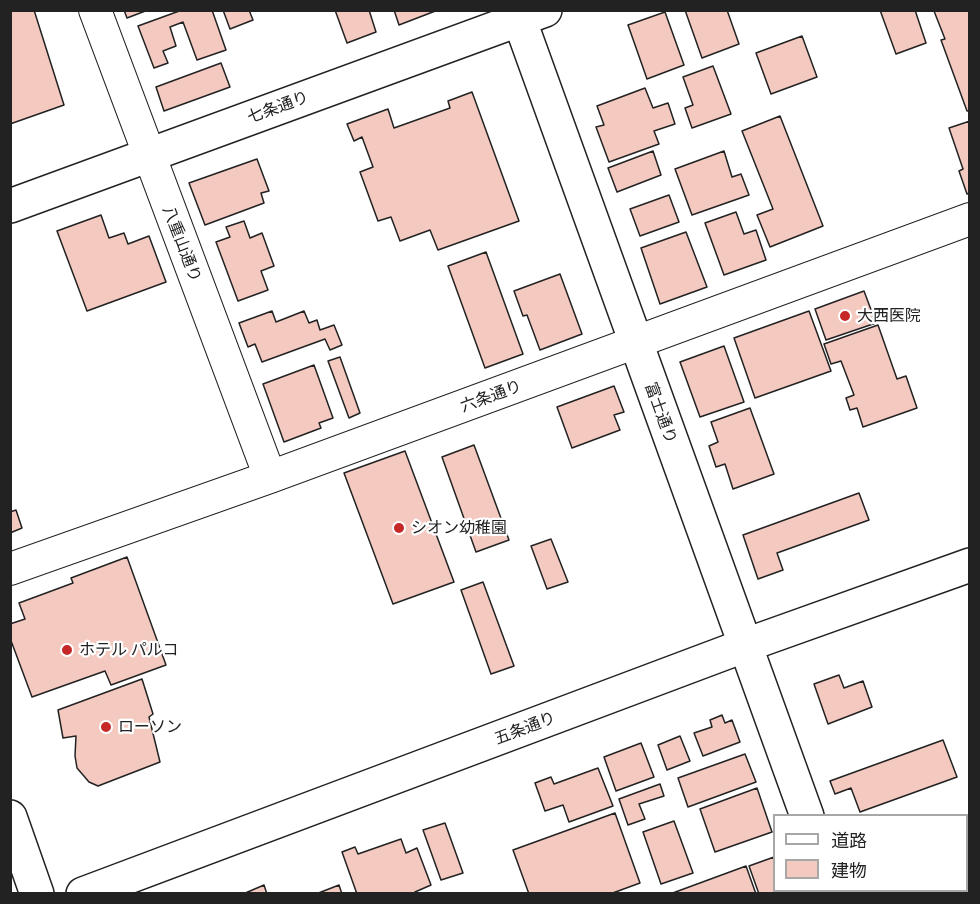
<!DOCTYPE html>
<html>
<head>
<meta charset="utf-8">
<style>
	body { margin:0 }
	#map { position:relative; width:980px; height:904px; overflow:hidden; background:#fff; font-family:"Exo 2","Noto Sans JP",sans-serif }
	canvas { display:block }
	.frame { position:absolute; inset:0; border:12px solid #222; pointer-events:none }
	.legend { position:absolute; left:773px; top:814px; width:195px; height:78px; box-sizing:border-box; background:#fff; border:2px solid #a7a7a7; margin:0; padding:8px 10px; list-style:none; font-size:18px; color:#222 }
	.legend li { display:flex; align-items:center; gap:12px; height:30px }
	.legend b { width:30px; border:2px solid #a7a7a7 }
</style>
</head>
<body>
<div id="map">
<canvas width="980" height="904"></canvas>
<div class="frame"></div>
<ul class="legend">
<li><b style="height:8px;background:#fff"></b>道路</li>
<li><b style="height:16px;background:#f3c9c0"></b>建物</li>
</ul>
</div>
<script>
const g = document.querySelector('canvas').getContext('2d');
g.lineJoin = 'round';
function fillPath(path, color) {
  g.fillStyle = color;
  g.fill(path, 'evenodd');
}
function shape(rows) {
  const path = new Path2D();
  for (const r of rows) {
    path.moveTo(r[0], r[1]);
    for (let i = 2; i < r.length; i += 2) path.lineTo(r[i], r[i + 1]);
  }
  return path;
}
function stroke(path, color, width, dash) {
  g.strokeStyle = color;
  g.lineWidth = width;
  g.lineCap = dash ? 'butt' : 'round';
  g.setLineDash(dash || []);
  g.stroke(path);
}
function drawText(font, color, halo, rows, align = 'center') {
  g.font = font + ' "Exo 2","Noto Sans JP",sans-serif';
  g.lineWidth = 4.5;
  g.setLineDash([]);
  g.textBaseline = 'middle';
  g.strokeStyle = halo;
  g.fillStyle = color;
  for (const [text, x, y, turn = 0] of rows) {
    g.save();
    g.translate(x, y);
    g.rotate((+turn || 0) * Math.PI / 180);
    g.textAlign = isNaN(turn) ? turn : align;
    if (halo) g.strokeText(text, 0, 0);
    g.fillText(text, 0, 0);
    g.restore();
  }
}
const building = shape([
	[10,10,34,10,64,105,10,124,10,10],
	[124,10,148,10,127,18,124,10],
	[182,10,212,10,226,50,197,60,183,22,170,27,176,46,163,51,168,63,154,68,138,26,182,10],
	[223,10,249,10,253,20,230,29,223,10],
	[335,10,369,10,376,32,347,43,335,10],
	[394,10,438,10,399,25,394,10],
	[685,10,727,10,739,44,702,58,685,10],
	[880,10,915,10,926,43,896,54,880,10],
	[937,10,968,10,970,15,970,111,967,111,941,40,945,39,934,11,937,10],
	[665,12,684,65,647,79,628,25,665,12],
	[802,36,817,77,771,94,756,53,802,36],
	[221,63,230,87,164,111,156,87,221,63],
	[713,66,731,114,692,128,685,108,693,105,683,77,713,66],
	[645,88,653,108,668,103,675,124,654,131,659,144,609,162,596,127,604,125,597,106,645,88],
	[472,92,519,221,438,250,430,230,400,241,391,217,378,221,360,172,373,167,362,137,354,141,347,124,388,109,394,128,450,108,448,101,472,92],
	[780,116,823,226,770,247,757,215,773,209,742,131,780,116],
	[970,121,970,193,967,194,959,171,963,169,949,128,970,121],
	[653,151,661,175,617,192,608,168,653,151],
	[724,151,732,177,741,174,749,195,692,215,675,169,724,151],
	[257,159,269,191,261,193,264,203,205,225,189,183,257,159],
	[669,195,679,222,640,236,630,209,669,195],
	[736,212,744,234,756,230,766,260,724,275,705,223,736,212],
	[101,215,109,238,124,233,128,244,149,236,166,282,87,311,57,231,101,215],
	[244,221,250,238,262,233,274,266,261,271,268,290,238,301,216,242,230,237,226,227,244,221],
	[686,232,707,287,660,304,641,248,686,232],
	[486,252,523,354,485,368,448,266,486,252],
	[560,274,582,334,540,350,527,315,523,316,514,291,560,274],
	[864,291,876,323,826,340,815,309,864,291],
	[272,311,276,322,304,311,309,323,317,320,320,330,334,325,342,345,330,350,325,339,262,362,255,344,248,347,239,323,272,311],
	[809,311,831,371,755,398,734,338,809,311],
	[878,325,897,379,906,376,917,408,863,427,857,408,850,410,846,398,854,395,841,361,831,364,824,344,878,325],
	[724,346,744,402,700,417,680,362,724,346],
	[340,357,360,413,349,418,328,361,340,357],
	[314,365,333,418,319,423,321,428,284,442,263,384,314,365],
	[614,386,624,412,614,415,620,430,572,448,557,407,614,386],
	[750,408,774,474,733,489,725,464,716,467,709,446,718,442,711,422,750,408],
	[474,445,509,540,476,552,442,457,474,445],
	[405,451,454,582,393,604,344,473,405,451],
	[859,493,869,520,777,553,783,570,758,579,743,535,859,493],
	[16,510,22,528,10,533,10,512,16,510],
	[551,539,568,582,547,589,531,546,551,539],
	[127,557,166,665,111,685,105,671,32,697,10,638,10,624,25,619,19,603,73,583,71,578,127,557],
	[483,582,514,666,491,674,461,590,483,582],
	[839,675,844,688,863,681,872,707,828,724,814,684,839,675],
	[142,679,153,714,149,717,160,762,98,786,89,782,77,768,75,756,76,736,63,738,58,710,142,679],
	[722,715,725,723,732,720,740,742,703,756,694,733,712,727,710,720,722,715],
	[680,736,690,761,667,770,658,745,680,736],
	[943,740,957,777,860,812,851,788,835,794,830,781,943,740],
	[641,743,654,777,616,791,604,757,641,743],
	[745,754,756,782,688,807,678,778,745,754],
	[598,768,613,806,569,822,563,805,545,811,535,783,551,777,554,784,598,768],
	[660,784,664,796,639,804,645,819,628,825,619,799,660,784],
	[757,788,772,832,715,852,700,809,757,788],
	[615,813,640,883,610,894,529,894,513,850,615,813],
	[674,821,693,873,661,884,643,832,674,821],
	[445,823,463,873,441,880,423,830,445,823],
	[401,839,406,853,417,848,431,885,415,892,415,894,357,894,342,852,355,847,358,854,401,839],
	[774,857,774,890,793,890,794,894,759,894,749,866,774,857],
	[746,866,756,894,670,894,746,866],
	[264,885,267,894,243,894,264,885],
	[339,885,342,894,316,894,339,885],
	[871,890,921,890,922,894,873,894,871,890]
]);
fillPath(building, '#f3c9c0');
stroke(building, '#222', 1.5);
const street = shape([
	[95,10,270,477],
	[10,569,270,477,970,219]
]);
const secondary = shape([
	[516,10,807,816],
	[10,206,545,10],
	[10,817,37,894],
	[834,890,835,894],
	[83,894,746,645,970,565]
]);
stroke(street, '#222', 34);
stroke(secondary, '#222', 36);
stroke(street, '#fff', 32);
stroke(secondary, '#fff', 33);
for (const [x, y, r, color] of [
	[845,316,6,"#c62828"],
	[399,528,6,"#c62828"],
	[67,650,6,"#c62828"],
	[106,727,6,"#c62828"]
]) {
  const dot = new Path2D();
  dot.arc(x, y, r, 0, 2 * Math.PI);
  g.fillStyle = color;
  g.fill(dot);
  stroke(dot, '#fff', 2);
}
drawText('16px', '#222', '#fff', [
	["七条通り",278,107,-20],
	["八重山通り",182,244,69],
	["六条通り",491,396,-20],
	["富士通り",661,413,70],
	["五条通り",525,728,-21]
]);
drawText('16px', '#222', '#fff', [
	["大西医院",857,316],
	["シオン幼稚園",411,528],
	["ホテル パルコ",79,650],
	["ローソン",118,727]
], 'left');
</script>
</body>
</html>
